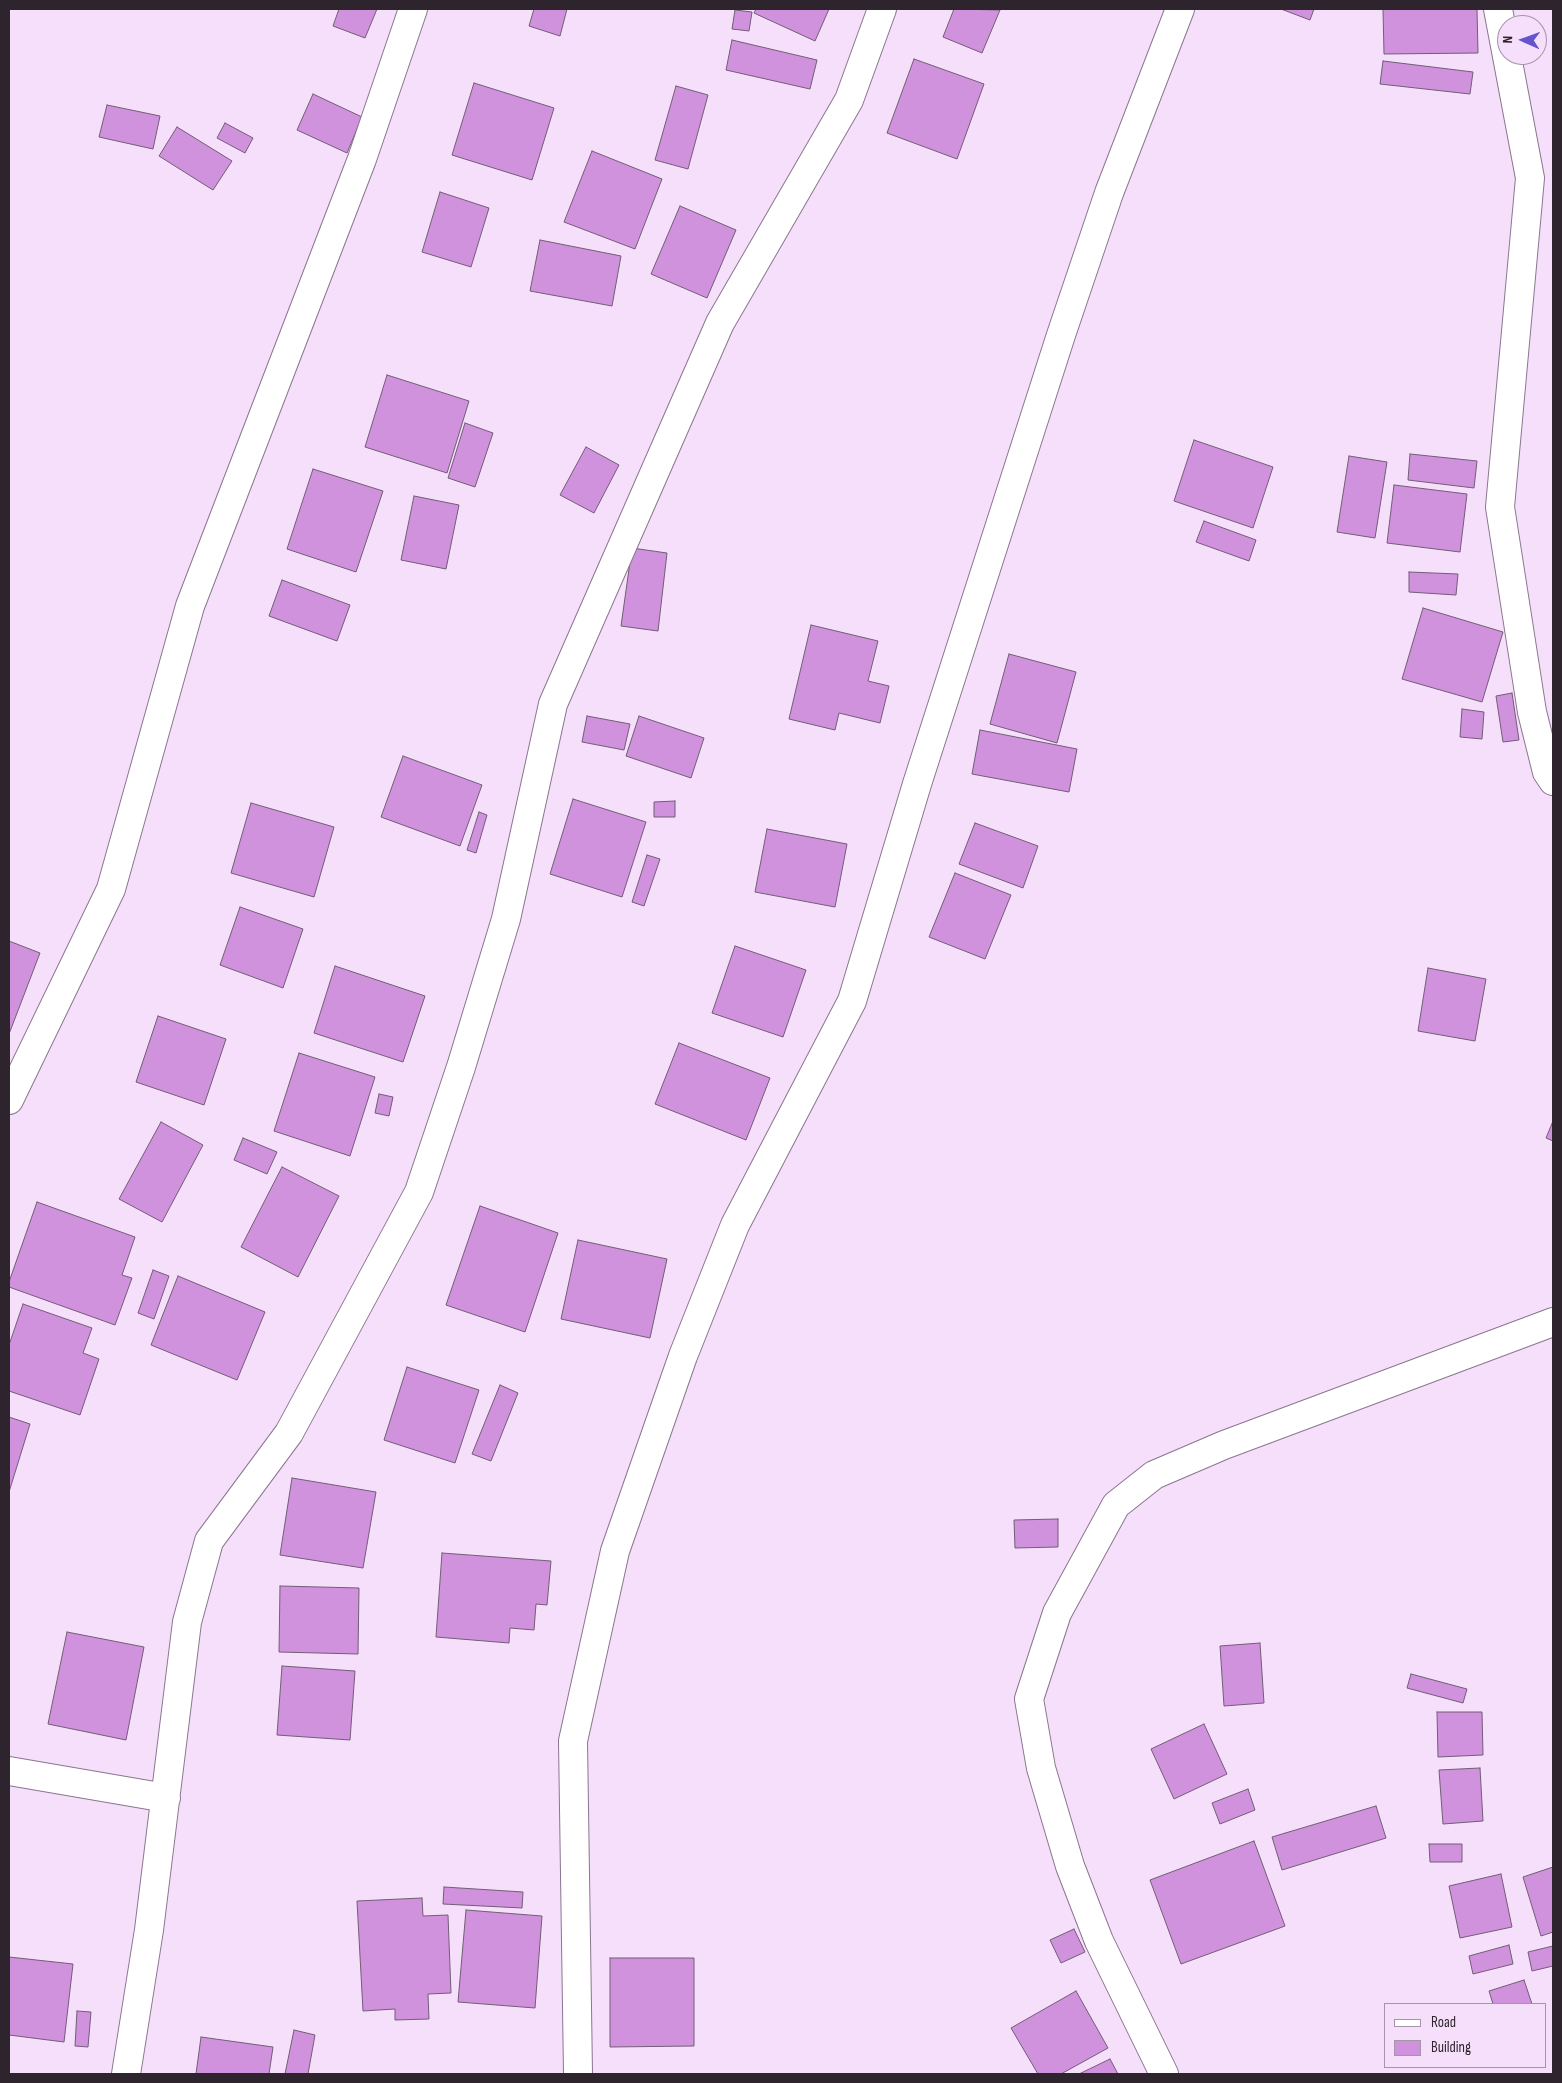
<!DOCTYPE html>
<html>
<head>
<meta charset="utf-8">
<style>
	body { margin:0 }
	#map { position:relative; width:1562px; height:2083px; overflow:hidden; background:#f6dffa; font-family:"Sofia Sans Condensed",sans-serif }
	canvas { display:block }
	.frame { position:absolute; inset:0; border:10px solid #2d242e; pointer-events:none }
	.legend { position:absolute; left:1384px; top:2003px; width:162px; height:65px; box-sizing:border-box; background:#f6dffa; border:1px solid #a694a8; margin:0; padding:6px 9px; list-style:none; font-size:15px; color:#2d242e }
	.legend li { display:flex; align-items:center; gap:10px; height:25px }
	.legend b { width:25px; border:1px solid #a694a8 }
	.north { position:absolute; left:1497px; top:15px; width:50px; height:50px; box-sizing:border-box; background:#f6dffa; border:1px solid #a694a8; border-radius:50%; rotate:272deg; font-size:14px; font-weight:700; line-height:20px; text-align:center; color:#2d242e }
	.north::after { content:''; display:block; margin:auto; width:18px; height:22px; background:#6454cd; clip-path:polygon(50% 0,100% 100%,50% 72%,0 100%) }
</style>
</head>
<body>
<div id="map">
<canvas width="1562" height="2083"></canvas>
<div class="frame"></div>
<ul class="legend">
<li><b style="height:6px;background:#fff"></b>Road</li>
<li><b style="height:14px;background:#d092dd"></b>Building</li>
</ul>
<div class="north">N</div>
</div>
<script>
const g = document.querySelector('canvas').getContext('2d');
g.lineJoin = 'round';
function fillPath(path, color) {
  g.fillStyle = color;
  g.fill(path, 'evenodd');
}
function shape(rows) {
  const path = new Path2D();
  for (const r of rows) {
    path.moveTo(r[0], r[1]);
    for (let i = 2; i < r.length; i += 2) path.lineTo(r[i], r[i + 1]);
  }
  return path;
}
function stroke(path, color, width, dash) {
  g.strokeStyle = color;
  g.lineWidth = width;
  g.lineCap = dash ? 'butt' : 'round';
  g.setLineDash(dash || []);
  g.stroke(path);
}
const building = shape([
	[339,9,377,9,365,38,333,26,339,9],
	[534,9,567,9,560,36,529,26,534,9],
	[756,9,829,9,815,41,754,13,756,9],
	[954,9,1000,10,982,53,943,37,954,9],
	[1281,9,1314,9,1310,20,1281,9],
	[1383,9,1477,9,1478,53,1384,54,1383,9],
	[735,10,752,12,749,31,732,29,735,10],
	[732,40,817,60,810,89,726,70,732,40],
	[914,59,984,84,957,159,887,133,914,59],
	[1383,61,1473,72,1470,94,1380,84,1383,61],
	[474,83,554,108,532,180,452,155,474,83],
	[676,86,708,95,688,169,655,160,676,86],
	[313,94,362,117,347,153,297,130,313,94],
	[107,105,160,116,153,149,99,137,107,105],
	[225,123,253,138,245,153,217,138,225,123],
	[177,127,232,161,213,190,159,156,177,127],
	[592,151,662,179,635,249,564,222,592,151],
	[440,192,489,208,471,267,422,252,440,192],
	[680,206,736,230,707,298,651,274,680,206],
	[540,240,621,256,612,306,530,291,540,240],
	[387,375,469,401,447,473,365,447,387,375],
	[465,423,493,433,475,487,448,478,465,423],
	[1194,440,1273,467,1253,528,1174,501,1194,440],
	[586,447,619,465,594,513,560,495,586,447],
	[1410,454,1477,461,1474,488,1408,480,1410,454],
	[1349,456,1387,462,1375,538,1337,532,1349,456],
	[313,469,383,491,356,572,287,549,313,469],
	[1394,485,1467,494,1460,552,1387,543,1394,485],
	[414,496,459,505,446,569,401,560,414,496],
	[1204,521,1256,540,1249,561,1196,542,1204,521],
	[632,548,667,553,658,631,621,626,632,548],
	[1409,572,1458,574,1456,595,1409,592,1409,572],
	[282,580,350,605,337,641,269,616,282,580],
	[1423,608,1503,632,1482,702,1402,679,1423,608],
	[811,625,878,641,868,681,889,686,880,723,839,713,835,730,789,719,811,625],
	[1009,654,1076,672,1057,743,990,724,1009,654],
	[1512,693,1519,740,1503,742,1496,696,1512,693],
	[1462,709,1484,712,1482,739,1460,737,1462,709],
	[587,716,630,724,624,750,582,742,587,716],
	[639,716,704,738,691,778,626,756,639,716],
	[980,730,1077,749,1069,792,972,774,980,730],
	[403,756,482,785,460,846,381,817,403,756],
	[573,799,646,822,622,897,550,874,573,799],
	[675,801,675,817,654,817,654,802,675,801],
	[251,803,334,827,314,897,231,873,251,803],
	[479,812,487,815,476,853,467,850,479,812],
	[975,823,1038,846,1023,888,959,864,975,823],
	[767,829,847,844,835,907,755,892,767,829],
	[647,855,660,859,644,906,632,902,647,855],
	[955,873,1011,895,985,959,929,937,955,873],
	[240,907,303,929,283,988,220,965,240,907],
	[9,941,40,953,9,1034,9,941],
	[735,946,806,970,783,1037,712,1013,735,946],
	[335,966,425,996,403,1062,314,1033,335,966],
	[1428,968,1486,979,1475,1041,1418,1031,1428,968],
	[158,1016,226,1039,204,1105,136,1082,158,1016],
	[679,1043,770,1078,746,1140,655,1104,679,1043],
	[299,1053,375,1077,350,1156,274,1131,299,1053],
	[379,1094,393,1097,389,1116,375,1113,379,1094],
	[1553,1121,1553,1141,1546,1138,1553,1121],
	[161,1122,203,1145,162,1222,119,1199,161,1122],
	[243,1138,277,1152,267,1174,234,1160,243,1138],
	[282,1167,339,1196,298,1277,241,1247,282,1167],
	[37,1202,135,1237,122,1275,132,1278,115,1325,9,1287,9,1282,37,1202],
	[480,1206,558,1233,525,1332,446,1305,480,1206],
	[578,1240,667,1259,650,1338,561,1319,578,1240],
	[153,1270,169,1276,154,1319,138,1313,153,1270],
	[178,1276,265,1312,237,1380,151,1345,178,1276],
	[23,1304,92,1328,83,1353,99,1359,80,1415,9,1391,9,1345,23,1304],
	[407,1367,479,1390,455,1463,384,1440,407,1367],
	[500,1385,518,1393,491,1461,472,1454,500,1385],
	[9,1417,30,1424,9,1492,9,1417],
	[292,1478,376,1492,363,1568,280,1555,292,1478],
	[1058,1519,1058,1547,1015,1548,1014,1520,1058,1519],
	[442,1553,551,1561,547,1605,536,1604,534,1630,510,1628,509,1643,436,1637,442,1553],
	[280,1586,359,1588,358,1654,279,1652,280,1586],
	[67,1632,144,1647,126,1740,48,1724,67,1632],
	[1260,1643,1264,1703,1224,1706,1220,1646,1260,1643],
	[282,1666,355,1671,350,1740,277,1735,282,1666],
	[1411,1674,1467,1689,1463,1703,1407,1688,1411,1674],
	[1437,1712,1482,1712,1483,1755,1438,1757,1437,1712],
	[1204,1724,1227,1774,1174,1799,1151,1749,1204,1724],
	[1480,1768,1483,1821,1443,1824,1439,1770,1480,1768],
	[1248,1789,1255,1810,1220,1824,1212,1803,1248,1789],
	[1376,1806,1386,1838,1282,1870,1272,1837,1376,1806],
	[1254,1841,1285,1926,1181,1964,1150,1880,1254,1841],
	[1429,1844,1462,1844,1462,1862,1430,1862,1429,1844],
	[1553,1867,1553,1932,1541,1936,1523,1877,1553,1867],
	[1501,1874,1512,1927,1460,1938,1449,1886,1501,1874],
	[444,1887,523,1892,522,1908,443,1904,444,1887],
	[422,1898,423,1916,448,1915,451,1993,428,1994,429,2019,395,2020,395,2009,363,2011,357,1901,422,1898],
	[466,1910,542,1916,535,2008,458,2002,466,1910],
	[1074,1929,1085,1952,1061,1963,1050,1940,1074,1929],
	[1509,1945,1513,1964,1473,1974,1469,1956,1509,1945],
	[1553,1946,1553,1966,1532,1971,1528,1952,1553,1946],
	[9,1957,73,1964,64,2042,9,2035,9,1957],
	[610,1958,694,1958,694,2046,610,2047,610,1958],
	[1524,1980,1532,2004,1493,2004,1489,1991,1524,1980],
	[1076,1991,1108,2048,1061,2074,1038,2074,1011,2028,1076,1991],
	[77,2011,91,2012,88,2047,75,2046,77,2011],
	[294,2030,315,2035,308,2074,285,2074,294,2030],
	[201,2037,273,2047,269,2074,196,2074,201,2037],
	[1110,2059,1118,2074,1079,2074,1110,2059]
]);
fillPath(building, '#d092dd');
stroke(building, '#715d75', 1);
const street = shape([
	[1498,9,1530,178,1500,507,1532,712,1547,772,1553,781],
	[9,1100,111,889,190,606,362,159,413,9],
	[9,1771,166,1798],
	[126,2074,149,1930,187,1622,209,1541,289,1433,419,1192,461,1067,506,919,553,704,720,323,849,100,882,9],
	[578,2074,573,1741,615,1551,683,1356,735,1225,852,1001,917,784,1061,335,1109,193,1180,9],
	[1164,2074,1099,1941,1070,1866,1041,1768,1029,1699,1057,1613,1116,1505,1154,1475,1224,1445,1553,1322]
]);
stroke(street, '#8a768e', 30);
stroke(street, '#fff', 28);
</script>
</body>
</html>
